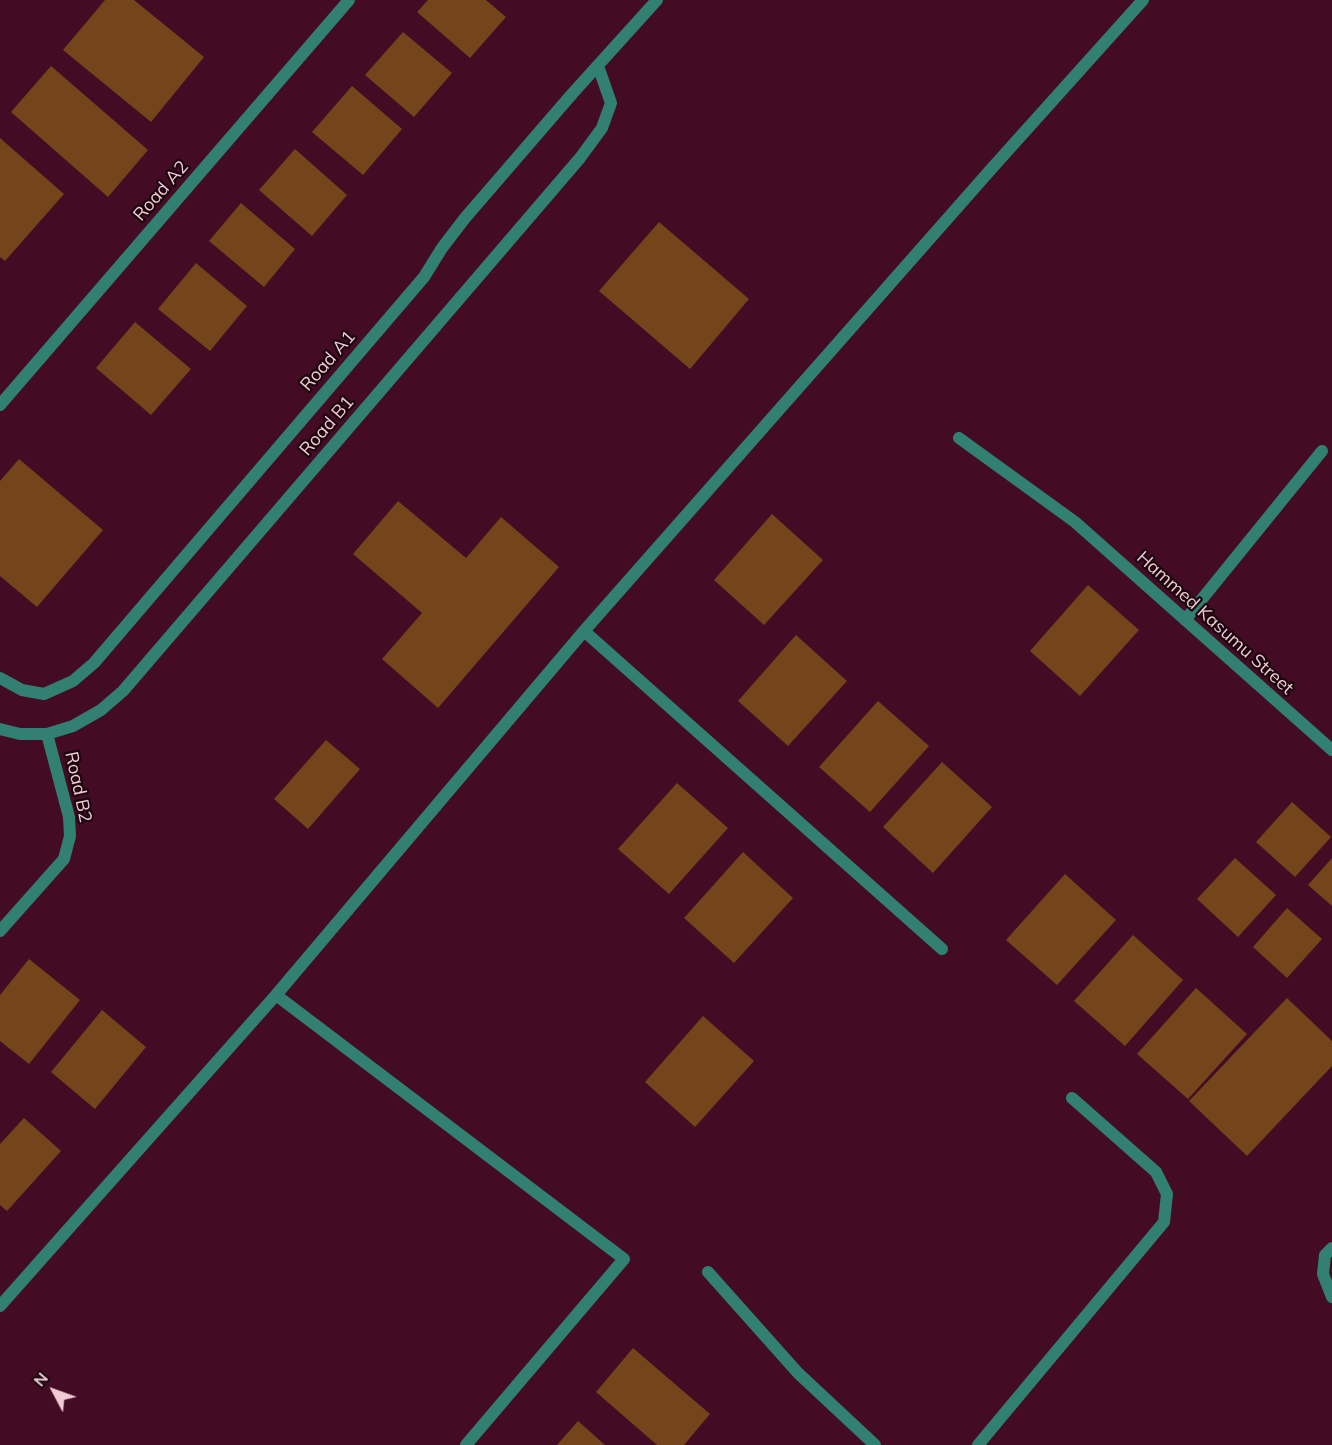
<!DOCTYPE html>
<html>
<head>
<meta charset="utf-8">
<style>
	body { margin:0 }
	#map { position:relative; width:1332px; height:1445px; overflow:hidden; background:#430c24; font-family:Mulish,sans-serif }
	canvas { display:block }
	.north { position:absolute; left:24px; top:1361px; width:60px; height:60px; -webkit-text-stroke:4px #1c050e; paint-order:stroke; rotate:311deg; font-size:16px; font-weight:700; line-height:24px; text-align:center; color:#f0cbd6 }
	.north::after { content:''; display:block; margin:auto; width:21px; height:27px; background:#f0cbd6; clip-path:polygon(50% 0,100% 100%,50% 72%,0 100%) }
</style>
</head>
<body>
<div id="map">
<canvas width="1332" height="1445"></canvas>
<div class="north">N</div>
</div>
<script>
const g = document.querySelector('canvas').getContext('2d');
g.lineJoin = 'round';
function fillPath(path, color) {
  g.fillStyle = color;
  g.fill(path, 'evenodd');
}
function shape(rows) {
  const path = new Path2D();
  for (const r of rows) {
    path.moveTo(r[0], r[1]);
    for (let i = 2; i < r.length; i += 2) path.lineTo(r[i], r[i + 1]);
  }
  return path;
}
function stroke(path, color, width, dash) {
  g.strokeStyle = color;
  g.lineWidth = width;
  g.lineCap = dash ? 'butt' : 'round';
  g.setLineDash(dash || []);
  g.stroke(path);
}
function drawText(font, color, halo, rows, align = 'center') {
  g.font = font + ' Mulish,sans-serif';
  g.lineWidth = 4.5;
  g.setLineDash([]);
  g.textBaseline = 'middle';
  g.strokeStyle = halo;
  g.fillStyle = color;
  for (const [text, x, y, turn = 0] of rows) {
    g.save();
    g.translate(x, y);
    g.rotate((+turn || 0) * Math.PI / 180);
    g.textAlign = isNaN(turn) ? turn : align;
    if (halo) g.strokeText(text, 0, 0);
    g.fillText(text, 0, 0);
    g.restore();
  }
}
fillPath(shape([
	[105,0,134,0,204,57,151,122,63,50],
	[428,0,486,0,506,17,470,58,417,12],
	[403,32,452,73,414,117,365,75],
	[51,66,148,150,108,197,11,112],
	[352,86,402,129,363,175,312,132],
	[0,138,64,194,5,261,0,257],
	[295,149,347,195,312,236,259,190],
	[241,203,295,249,264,287,209,241],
	[659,222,749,299,690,369,599,291],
	[196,263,247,306,210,351,158,309],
	[135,322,191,369,151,415,96,368],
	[19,459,103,530,37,607,0,576,0,481],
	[398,501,466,558,501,517,559,567,438,708,382,659,422,613,353,554],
	[772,514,823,560,764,625,714,580],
	[1088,585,1139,630,1080,696,1030,651],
	[796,635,847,681,788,746,738,701],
	[878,701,929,746,870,812,819,767],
	[326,740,360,769,308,829,274,799],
	[942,762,992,807,933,873,883,827],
	[677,783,728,828,669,894,618,849],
	[1292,802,1331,837,1295,877,1256,842],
	[743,852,793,898,734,963,684,918],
	[1235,858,1276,895,1238,937,1197,899],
	[1332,858,1332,906,1308,885],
	[1065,874,1116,920,1057,985,1006,940],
	[1287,908,1322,939,1287,978,1253,947],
	[1133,935,1183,980,1125,1046,1074,1001],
	[29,959,80,1000,29,1064,0,1041,0,995],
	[1196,988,1247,1034,1188,1099,1137,1054],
	[1287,998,1332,1041,1332,1066,1247,1156,1189,1101],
	[102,1010,146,1047,95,1109,51,1072],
	[703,1016,754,1061,695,1127,645,1082],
	[24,1118,61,1151,7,1211,0,1205,0,1144],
	[633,1348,710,1414,684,1445,657,1445,596,1392],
	[578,1421,605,1445,557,1445]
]), '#74441a');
stroke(shape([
	[0,405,349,0],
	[959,438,1075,522,1332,750],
	[1185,620,1322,451],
	[584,631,942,949],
	[0,678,22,690,44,694,73,681,94,663,424,277,442,248,465,218,572,94,657,0],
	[0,729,20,734,47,734,73,726,101,710,123,691,580,158,602,128,611,103,598,66],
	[0,931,64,859,70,836,69,817,47,734],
	[276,995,624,1259,466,1445],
	[1332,1248,1325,1255,1323,1274,1332,1297],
	[708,1272,798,1373,875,1445],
	[0,1306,276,995,584,631,993,167,1143,0],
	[978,1445,1164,1222,1167,1194,1156,1172,1072,1098]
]), '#318071', 12);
drawText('18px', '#f0cbd6', '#1c050e', [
	["Road A2",161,191,-49],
	["Road A1",328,361,-49],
	["Road B1",327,426,-49],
	["Hammed Kasumu Street",1215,623,42],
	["Road B2",78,787,78]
]);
</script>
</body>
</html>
